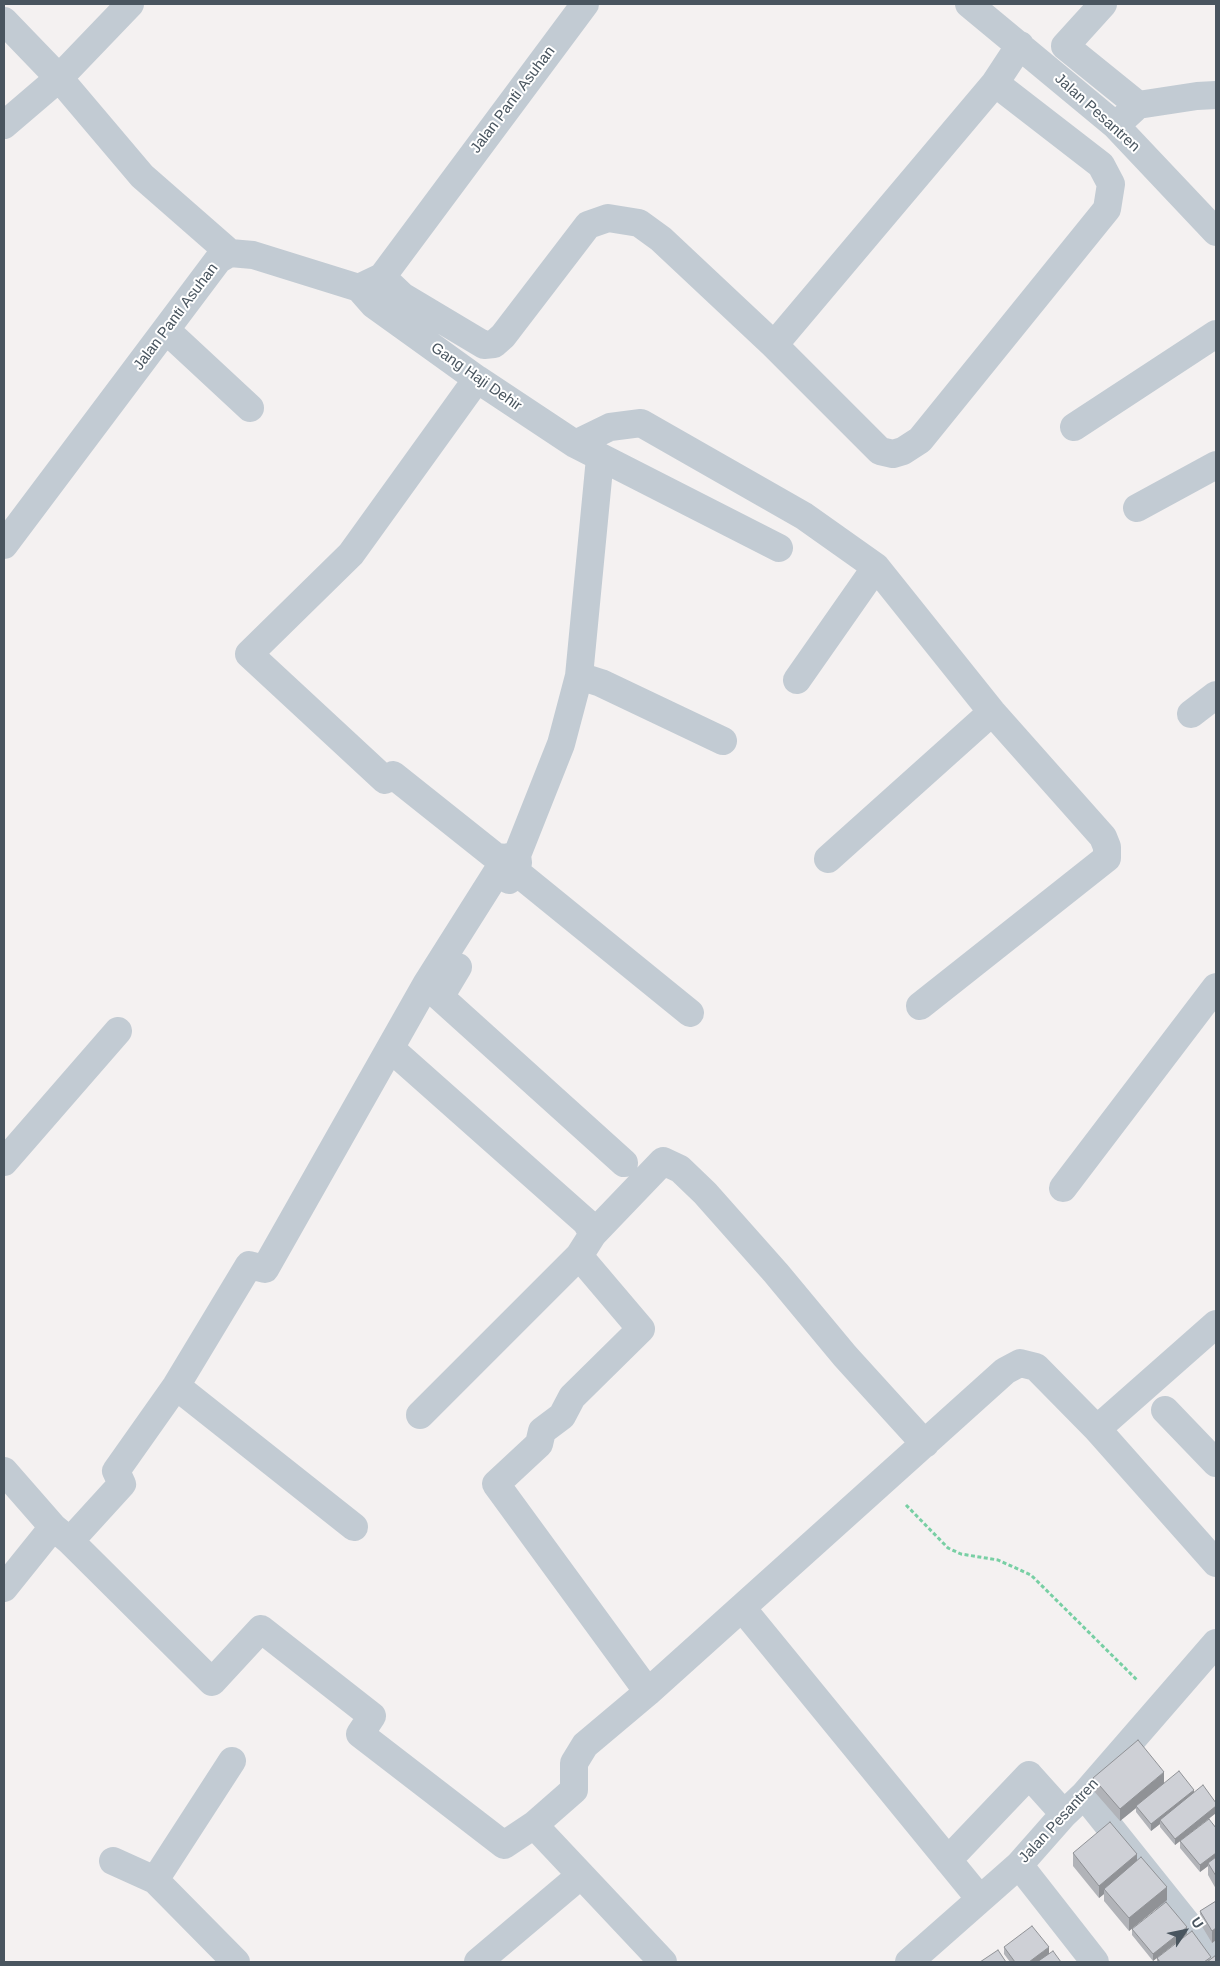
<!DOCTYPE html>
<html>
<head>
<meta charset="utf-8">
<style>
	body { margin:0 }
	#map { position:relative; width:1220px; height:1966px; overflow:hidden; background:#f4f1f1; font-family:Arial,sans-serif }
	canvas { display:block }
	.frame { position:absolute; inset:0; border:5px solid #49555f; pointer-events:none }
	.north { position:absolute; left:1160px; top:1906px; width:50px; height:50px; -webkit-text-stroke:4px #fff; paint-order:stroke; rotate:56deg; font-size:14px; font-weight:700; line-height:20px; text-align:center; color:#49555f }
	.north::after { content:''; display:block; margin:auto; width:18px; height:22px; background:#49555f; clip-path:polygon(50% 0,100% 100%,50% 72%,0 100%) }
</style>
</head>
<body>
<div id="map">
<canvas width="1220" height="1966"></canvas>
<div class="frame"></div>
<div class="north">U</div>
</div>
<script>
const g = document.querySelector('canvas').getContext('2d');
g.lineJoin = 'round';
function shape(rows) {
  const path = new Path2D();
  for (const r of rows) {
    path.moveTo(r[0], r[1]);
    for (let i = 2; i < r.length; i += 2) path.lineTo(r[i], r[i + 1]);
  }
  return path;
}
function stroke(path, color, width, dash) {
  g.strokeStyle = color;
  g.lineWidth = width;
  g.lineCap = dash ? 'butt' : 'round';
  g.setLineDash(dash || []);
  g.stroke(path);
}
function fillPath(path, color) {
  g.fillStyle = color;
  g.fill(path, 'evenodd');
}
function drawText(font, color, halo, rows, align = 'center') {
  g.font = font + ' Arial,sans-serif';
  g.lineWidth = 4;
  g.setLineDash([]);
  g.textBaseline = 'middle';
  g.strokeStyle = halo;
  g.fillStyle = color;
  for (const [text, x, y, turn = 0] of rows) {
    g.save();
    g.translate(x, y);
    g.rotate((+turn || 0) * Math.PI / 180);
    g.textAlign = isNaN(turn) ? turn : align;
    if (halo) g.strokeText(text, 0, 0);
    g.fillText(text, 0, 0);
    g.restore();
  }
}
stroke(shape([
	[906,1505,948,1548,961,1554,998,1560,1031,1575,1138,1681]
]), '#78cfa4', 3, [4, 2.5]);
stroke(shape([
	[969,4,1115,125,1216,232],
	[1103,4,1065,46,1138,105],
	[4,21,59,78,142,176,230,253],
	[1125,117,1138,105,1197,96,1216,95],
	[4,125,59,78,130,4],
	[382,277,402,296,484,345,494,344,503,336,588,225,608,218,639,223,661,239,774,345,880,451,893,454,903,451,920,440,1107,209,1111,184,1101,165,995,83],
	[359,288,374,305,477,379,575,444,779,548],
	[166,330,250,408],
	[774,345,995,83,1020,45],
	[477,379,351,554,249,654,385,780,393,775,496,857,506,858,517,855],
	[1074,427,1216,334],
	[575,444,610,427,641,423,804,516,876,567,992,712,1103,837,1107,847,1107,858,920,1006],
	[1137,508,1216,465],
	[4,545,218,260,230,253,253,255,359,288,382,277,585,4],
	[579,676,601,683,723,741],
	[797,680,876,567],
	[1191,714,1216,695],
	[506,858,427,983,265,1269,249,1265,176,1386,116,1471,122,1484,70,1541,212,1682,261,1629,372,1716,360,1734,504,1845,534,1825,574,1790,574,1763,585,1745,648,1692,1005,1371,1020,1363,1036,1367,1097,1429,1216,1563],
	[828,859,992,712],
	[514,870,690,1013],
	[509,880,518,863,517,855,561,744,579,676,600,458],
	[458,967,440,997,624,1163],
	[391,1049,586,1222,593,1234],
	[4,1162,118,1031],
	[1063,1188,1216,987],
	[579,1256,641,1329,572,1397,562,1416,542,1431,539,1444,496,1484,648,1692],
	[176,1386,354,1527],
	[1165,1410,1216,1463],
	[420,1415,579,1256,593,1234,663,1161,680,1169,705,1193,776,1273,845,1356,925,1444],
	[1097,1429,1216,1324],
	[4,1471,53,1527,70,1541],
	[4,1588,53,1527],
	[742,1608,980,1899],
	[1084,1795,1216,1960],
	[534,1825,663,1962],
	[948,1860,1029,1775,1064,1814],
	[113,1861,155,1880,236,1962],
	[1019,1865,1095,1962],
	[155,1880,232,1761],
	[478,1962,581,1875],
	[909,1962,1019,1865,1064,1814,1084,1795,1216,1643]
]), '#c2cbd3', 28);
fillPath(shape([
	[1093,1778,1164,1783,1194,1792,1216,1803,1216,1792,1216,1813,1175,1845,1160,1827,1160,1824,1151,1831,1136,1812,1136,1808,1120,1821,1093,1790],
	[1216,1828,1216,1889,1208,1875,1208,1866,1200,1872,1180,1848,1180,1841],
	[1073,1853,1137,1861,1167,1900,1129,1931,1104,1901,1104,1894,1099,1898,1073,1866],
	[1216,1901,1216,1940,1212,1943,1200,1923,1200,1911],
	[1132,1929,1187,1934,1158,1957,1211,1959,1216,1962,1157,1962,1157,1958,1153,1961,1132,1935],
	[1004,1947,1049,1953,1061,1962,1010,1962,1004,1954]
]), '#b1b3b8');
fillPath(shape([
	[1164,1772,1164,1784,1136,1806,1136,1808,1120,1821,1120,1809],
	[1194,1790,1194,1796,1160,1820,1160,1824,1151,1831,1151,1824],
	[1216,1806,1216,1813,1175,1845,1175,1839],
	[1216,1853,1216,1859,1208,1863,1208,1866,1200,1872,1200,1865],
	[1137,1854,1137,1867,1104,1889,1104,1894,1099,1898,1099,1886],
	[1167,1887,1167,1900,1129,1931,1129,1918],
	[1187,1927,1187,1934,1153,1961,1153,1954],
	[1216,1928,1216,1940,1212,1943,1212,1931],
	[1049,1947,1049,1954,1038,1962,1029,1962]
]), '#909296');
const building = shape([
	[1138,1740,1164,1772,1120,1809,1093,1778,1138,1740],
	[1179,1771,1194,1790,1151,1824,1136,1806,1179,1771],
	[1203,1785,1216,1803,1216,1806,1175,1839,1160,1820,1203,1785],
	[1209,1819,1216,1828,1216,1853,1200,1865,1180,1841,1209,1819],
	[1110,1822,1137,1854,1099,1886,1073,1853,1110,1822],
	[1141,1857,1167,1887,1129,1918,1104,1889,1141,1857],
	[1216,1857,1216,1876,1208,1863,1216,1857],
	[1216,1901,1216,1928,1212,1931,1200,1911,1216,1901],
	[1166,1902,1187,1927,1153,1954,1132,1929,1166,1902],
	[1032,1926,1049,1947,1029,1962,1015,1962,1004,1947,1032,1926],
	[1192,1931,1211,1957,1204,1962,1160,1962,1157,1958,1192,1931],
	[998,1950,1006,1962,980,1962,998,1950],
	[1053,1951,1061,1962,1037,1962,1053,1951],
	[1216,1955,1216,1962,1207,1962,1216,1955]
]);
fillPath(building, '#ced0d6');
stroke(building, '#909296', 1);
drawText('15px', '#49555f', '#fff', [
	["Jalan Panti Asuhan",513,100,-53],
	["Jalan Pesantren",1097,113,42],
	["Jalan Panti Asuhan",176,317,-53],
	["Gang Haji Dehir",476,377,35],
	["Jalan Pesantren",1059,1821,-47]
]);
</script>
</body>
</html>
